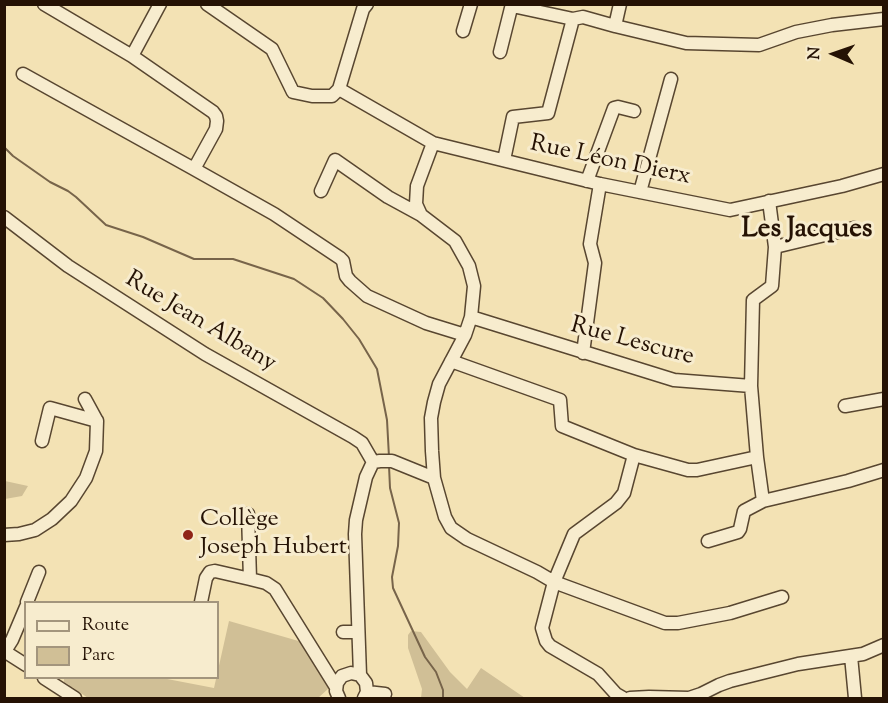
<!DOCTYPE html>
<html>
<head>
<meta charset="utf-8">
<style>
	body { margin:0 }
	#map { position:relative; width:888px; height:703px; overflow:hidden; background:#f3e2b4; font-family:"Sorts Mill Goudy",serif }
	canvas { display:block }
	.frame { position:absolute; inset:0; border:6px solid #251204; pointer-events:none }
	.legend { position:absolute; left:24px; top:601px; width:195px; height:78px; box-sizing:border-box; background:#f7ecce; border:2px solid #a3957d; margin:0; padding:8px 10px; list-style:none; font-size:18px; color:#251204 }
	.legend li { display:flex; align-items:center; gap:12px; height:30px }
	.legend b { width:30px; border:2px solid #a3957d }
	.north { position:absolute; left:804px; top:24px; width:60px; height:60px; -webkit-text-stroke:4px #f7ecce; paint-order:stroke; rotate:272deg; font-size:16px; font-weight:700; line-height:24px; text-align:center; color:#251204 }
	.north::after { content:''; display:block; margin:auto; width:21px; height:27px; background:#251204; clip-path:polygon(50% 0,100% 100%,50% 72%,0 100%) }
</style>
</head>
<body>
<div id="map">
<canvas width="888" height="703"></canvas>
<div class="frame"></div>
<ul class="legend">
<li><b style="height:8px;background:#f7ecce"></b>Route</li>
<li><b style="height:16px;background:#d0bf96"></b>Parc</li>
</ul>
<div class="north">N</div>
</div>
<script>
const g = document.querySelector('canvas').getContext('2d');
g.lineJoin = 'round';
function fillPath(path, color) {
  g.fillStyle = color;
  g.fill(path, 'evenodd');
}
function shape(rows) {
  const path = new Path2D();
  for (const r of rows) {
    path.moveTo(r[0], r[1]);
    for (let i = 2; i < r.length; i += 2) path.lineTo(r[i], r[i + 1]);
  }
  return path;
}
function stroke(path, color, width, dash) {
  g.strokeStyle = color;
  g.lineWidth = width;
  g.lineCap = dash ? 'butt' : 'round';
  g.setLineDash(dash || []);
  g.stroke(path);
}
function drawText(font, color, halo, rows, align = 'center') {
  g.font = font + ' "Sorts Mill Goudy",serif';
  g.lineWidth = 6;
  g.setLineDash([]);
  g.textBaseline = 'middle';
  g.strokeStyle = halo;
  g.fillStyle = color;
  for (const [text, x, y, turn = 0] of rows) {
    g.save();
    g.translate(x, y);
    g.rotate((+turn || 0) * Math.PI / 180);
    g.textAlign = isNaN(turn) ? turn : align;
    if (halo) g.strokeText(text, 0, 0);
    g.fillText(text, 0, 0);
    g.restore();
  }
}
fillPath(shape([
	[5,481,28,486,22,496,5,499],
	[229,621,302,642,329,685,328,689,318,698,88,698,72,687,68,687,69,685,64,682,64,678,162,678,214,688],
	[411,631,421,632,450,672,467,689,481,668,525,698,421,698,422,689,408,648,408,635]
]), '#d0bf96');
stroke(shape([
	[4,147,13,156,50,182,68,191,76,197,106,225,143,237,194,259,233,259,294,279,323,298,343,319,359,339,377,369,387,420,389,457],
	[389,466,390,488,399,523,398,546,392,577,393,588,425,657,436,672,443,690,443,698]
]), '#77644a', 2);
const minor = shape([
	[44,4,132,56],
	[160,4,132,56,213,112,216,116,217,121,216,129,194,169,274,214,340,258,343,261,346,276,350,281,367,296,426,323,465,335],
	[207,4,272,49,293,92,312,96,332,96,339,89,363,9,367,4],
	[517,7,573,19],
	[615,26,686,43,759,45,796,32,832,25,884,19],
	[463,31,471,4],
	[500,52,511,8],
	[23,74,194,169],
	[339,89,433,143,600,184,730,210,842,186,884,174],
	[433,143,417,186,416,204,421,215,455,241,469,266,474,286,471,317,465,335,439,384,434,402,431,418,432,451,434,478,445,517,451,528,467,539,537,572,554,582,665,623,678,623,730,613,782,597],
	[504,160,513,117,548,113,573,19,583,17,615,26,620,4],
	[587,181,614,108,618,107,634,111],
	[321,191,335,160,388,197,421,215],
	[640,192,671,79],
	[4,217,68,266,205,354,353,437,362,443,373,462],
	[775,247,854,228],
	[471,317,674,380,751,386,757,457],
	[583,353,595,263,590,244,600,184],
	[451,361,560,400,562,426,634,455,688,470,697,470,757,457,763,501,848,481,884,470],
	[751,386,753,300,772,286,775,247,769,201],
	[85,399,97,421],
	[845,406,884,399],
	[248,514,250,579,266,583,275,589,336,687],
	[4,535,19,534,35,530,52,519,71,501,86,478,96,451,97,421,50,408,42,441],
	[708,541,738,532,740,529,744,511,763,501],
	[27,602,39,572],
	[201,602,206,578,210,572,215,571,250,579],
	[343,632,358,632],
	[4,651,26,665],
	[5,651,12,640,26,607],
	[851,656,855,698],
	[360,675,355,534,356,520,366,477,373,462,380,461,392,461,434,478],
	[44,678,75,698],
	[367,692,385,694],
	[339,698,336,691,337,683,342,676,351,673,360,675,366,683,367,692,364,698],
	[623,698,616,694,598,674,550,646,546,641,542,628,554,582,574,534,616,503,624,493,634,455],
	[630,698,649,697,689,698,701,694,719,685,730,681,798,664,863,654,884,645]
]);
stroke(minor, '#584630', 15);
stroke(minor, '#f7ecce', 12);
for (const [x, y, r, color] of [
	[188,535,6,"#8f2418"]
]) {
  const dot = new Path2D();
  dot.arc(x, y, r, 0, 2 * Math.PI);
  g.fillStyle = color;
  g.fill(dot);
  stroke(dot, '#f7ecce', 2);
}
drawText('24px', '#251204', '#f7ecce', [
	["Rue Léon Dierx",610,162,12],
	["Rue Jean Albany",200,323,31],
	["Rue Lescure",632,343,15]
]);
drawText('24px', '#251204', '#f7ecce', [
	["Collège",200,521],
	["Joseph Hubert",200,549]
], 'left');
drawText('bold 27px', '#251204', '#f7ecce', [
	["Les Jacques",807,231]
]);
</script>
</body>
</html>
